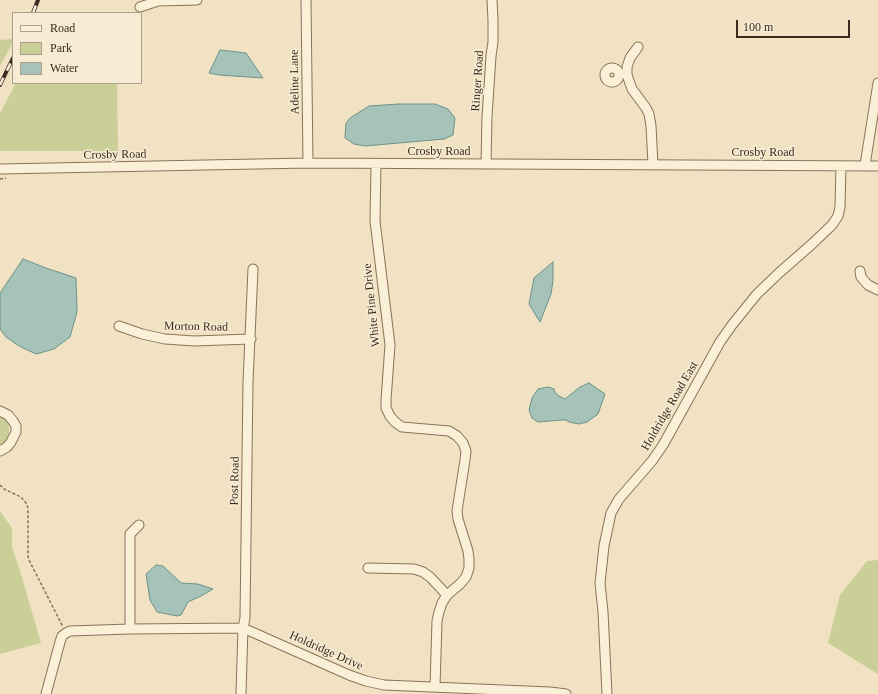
<!DOCTYPE html>
<html>
<head>
<meta charset="utf-8">
<style>
	body { margin:0 }
	#map { position:relative; width:878px; height:694px; overflow:hidden; background:#f0e2c3; font-family:"Times New Roman",serif }
	canvas { display:block }
	.legend { position:absolute; left:12px; top:12px; width:130px; height:72px; box-sizing:border-box; background:#f7ecd3; border:1px solid #ac9f8b; margin:0; padding:5px 7px; list-style:none; font-size:12px; color:#3b2b1e }
	.legend li { display:flex; align-items:center; gap:8px; height:20px }
	.legend b { width:20px; border:1px solid #ac9f8b }
	.scale { position:absolute; left:736px; top:20px; width:114px; height:18px; box-sizing:border-box; border:2px solid #3b2b1e; border-top:0; padding-left:5px; font-size:12px; line-height:14px; white-space:nowrap; color:#3b2b1e; -webkit-text-stroke:3px #f7ecd3; paint-order:stroke }
</style>
</head>
<body>
<div id="map">
<canvas width="878" height="694"></canvas>
<ul class="legend">
<li><b style="height:5px;background:#faefd7"></b>Road</li>
<li><b style="height:11px;background:#cacf97"></b>Park</li>
<li><b style="height:11px;background:#a6c3b9"></b>Water</li>
</ul>
<div class="scale">100 m</div>
</div>
<script>
const g = document.querySelector('canvas').getContext('2d');
g.lineJoin = 'round';
function fillPath(path, color) {
  g.fillStyle = color;
  g.fill(path, 'evenodd');
}
function shape(rows) {
  const path = new Path2D();
  for (const r of rows) {
    if (r.length === 3) {
      path.moveTo(r[0] + r[2], r[1]);
      path.arc(r[0], r[1], r[2], 0, 2 * Math.PI);
      continue;
    }
    path.moveTo(r[0], r[1]);
    for (let i = 2; i < r.length; i += 2) path.lineTo(r[i], r[i + 1]);
  }
  return path;
}
function stroke(path, color, width, dash) {
  g.strokeStyle = color;
  g.lineWidth = width;
  g.lineCap = dash ? 'butt' : 'round';
  g.setLineDash(dash || []);
  g.stroke(path);
}
function drawText(font, color, halo, rows, align = 'center') {
  g.font = font + ' "Times New Roman",serif';
  g.lineWidth = 3;
  g.setLineDash([]);
  g.textBaseline = 'middle';
  g.strokeStyle = halo;
  g.fillStyle = color;
  for (const [text, x, y, turn = 0] of rows) {
    g.save();
    g.translate(x, y);
    g.rotate((+turn || 0) * Math.PI / 180);
    g.textAlign = isNaN(turn) ? turn : align;
    if (halo) g.strokeText(text, 0, 0);
    g.fillText(text, 0, 0);
    g.restore();
  }
}
fillPath(shape([
	[13,39,13,42,0,66,0,40],
	[16,83,117,83,118,151,0,151,0,113],
	[0,415,7,420,9,424,9,432,7,438,4,443,0,446],
	[0,511,12,528,12,547,21,574,41,643,0,654],
	[878,560,878,674,828,643,840,595,867,561]
]), '#cacf97');
const water = shape([
	[220,50,246,53,263,78,219,75,209,73,220,50],
	[399,104,435,104,448,109,455,118,453,135,444,139,365,146,354,144,345,138,346,123,350,118,369,106,399,104],
	[23,259,46,268,76,278,77,312,70,337,54,349,36,354,19,346,6,337,0,329,0,293,23,259],
	[553,262,553,281,551,294,540,322,529,304,534,278,553,262],
	[589,383,605,394,598,414,587,422,579,424,569,422,566,420,562,420,538,422,532,418,529,410,532,398,538,389,548,387,554,389,555,392,559,396,565,399,580,387,589,383],
	[156,565,163,566,181,583,198,584,213,589,201,596,188,602,181,615,177,616,157,612,150,600,146,574,156,565]
]);
fillPath(water, '#a6c3b9');
stroke(water, '#6c9287', 1);
const minor = shape([
	[306,0,308,163],
	[140,7,158,1,197,0],
	[638,47,630,58,627,67,627,75,632,89,646,108,649,114,651,126,653,165],
	[612,75,7],
	[376,164,375,221,390,345,386,400,386,408,390,416,395,422,402,427,449,431,457,436,463,443,466,451,465,460,457,511,458,519,468,551,469,559,469,568,466,577,460,584,447,595,442,603,439,612,437,621,435,687],
	[486,164,487,117,491,56,493,42,493,20,492,0],
	[865,165,878,83],
	[0,169,308,163,878,166],
	[860,271,861,277,868,285,878,290],
	[119,326,142,334,165,339,194,341,251,339],
	[0,411,8,415,13,421,16,426,16,432,11,442,7,447,0,451],
	[368,568,414,569,423,572,430,577,447,595],
	[130,629,130,534,139,525],
	[46,694,60,642,62,636,66,633,70,631,130,629,243,628,349,675,366,681,384,685,550,692,566,694],
	[241,694,243,628,245,618,248,382,253,269],
	[607,694,603,612,600,583,604,546,611,513,619,499,652,461,663,445,720,342,732,325,757,294,779,273,812,244,832,225,838,216,840,207,841,166]
]);
stroke(minor, '#8b7359', 11);
stroke(shape([
	[0,179,6,178],
	[0,485,4,489,21,497,26,503,28,508,28,556,29,560,63,627]
]), '#8b7359', 1.5, [3, 2]);
stroke(minor, '#faefd7', 9);
const rail = shape([
	[33,13,38,0],
	[0,85,13,58]
]);
stroke(rail, '#3b2b1e', 4);
stroke(rail, '#f7ecd3', 2.5, [8]);
drawText('12px', '#3b2b1e', '#f7ecd3', [
	["Ringer Road",478,81,-86],
	["Adeline Lane",295,82,-91],
	["Crosby Road",439,152],
	["Crosby Road",763,153],
	["Crosby Road",115,155,-1],
	["White Pine Drive",372,305,-96],
	["Morton Road",196,327,1],
	["Holdridge Road East",670,406,-60],
	["Post Road",235,481,-89],
	["Holdridge Drive",326,651,24]
]);
</script>
</body>
</html>
